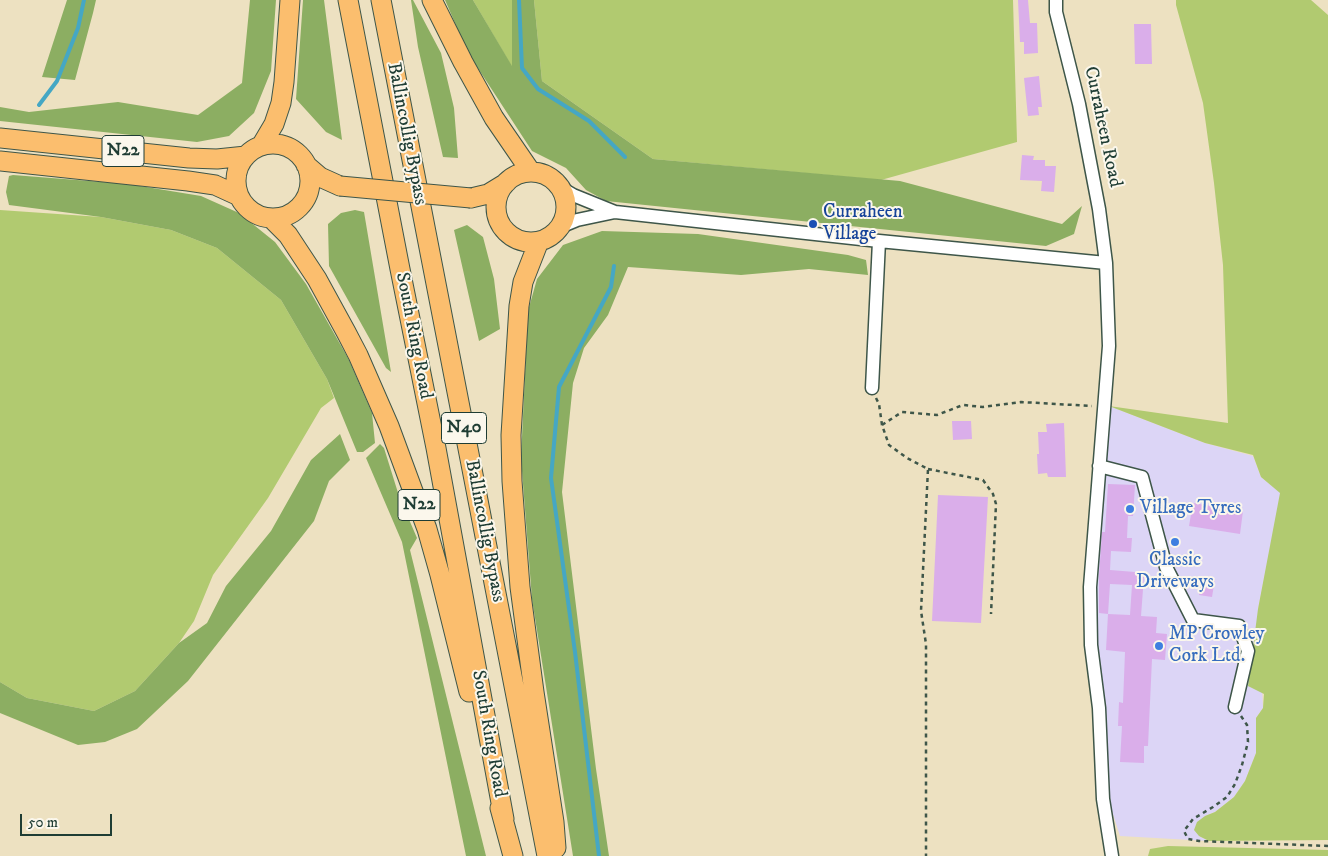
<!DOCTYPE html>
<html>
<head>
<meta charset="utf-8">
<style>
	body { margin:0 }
	#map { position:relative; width:1328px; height:856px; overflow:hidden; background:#ede1c1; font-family:"IM FELL DW Pica",serif }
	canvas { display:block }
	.scale { position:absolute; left:20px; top:814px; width:92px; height:22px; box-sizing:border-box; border:2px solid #1f3d34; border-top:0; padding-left:6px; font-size:15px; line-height:18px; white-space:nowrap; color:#1f3d34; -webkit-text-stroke:4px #fbf7ec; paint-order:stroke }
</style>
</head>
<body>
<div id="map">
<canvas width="1328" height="856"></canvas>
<div class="scale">50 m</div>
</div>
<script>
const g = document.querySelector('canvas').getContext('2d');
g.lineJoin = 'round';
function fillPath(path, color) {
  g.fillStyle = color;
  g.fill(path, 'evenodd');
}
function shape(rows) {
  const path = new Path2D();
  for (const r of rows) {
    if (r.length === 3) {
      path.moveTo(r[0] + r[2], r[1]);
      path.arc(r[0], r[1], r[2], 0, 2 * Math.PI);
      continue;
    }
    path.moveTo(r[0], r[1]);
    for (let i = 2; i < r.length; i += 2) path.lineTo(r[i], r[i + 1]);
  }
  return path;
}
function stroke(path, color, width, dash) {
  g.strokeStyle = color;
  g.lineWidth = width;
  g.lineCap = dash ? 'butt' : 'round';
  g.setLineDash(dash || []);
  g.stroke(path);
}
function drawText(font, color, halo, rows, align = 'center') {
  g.font = font + ' "IM FELL DW Pica",serif';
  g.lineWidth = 4;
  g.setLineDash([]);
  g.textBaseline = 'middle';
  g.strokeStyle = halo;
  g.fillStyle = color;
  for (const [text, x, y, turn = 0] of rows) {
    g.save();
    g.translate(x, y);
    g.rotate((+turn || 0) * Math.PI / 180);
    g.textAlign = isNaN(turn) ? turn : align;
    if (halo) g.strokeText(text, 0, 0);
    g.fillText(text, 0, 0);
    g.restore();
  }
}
fillPath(shape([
	[1109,406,1205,443,1253,456,1261,477,1281,493,1258,609,1263,708,1256,718,1256,753,1245,781,1234,797,1215,812,1205,816,1199,836,1209,841,1120,836,1111,808,1094,613]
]), '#dcd5f6');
fillPath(shape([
	[473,0,512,0,512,67],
	[534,0,1013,0,1017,142,881,180,653,159,542,81],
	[1176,0,1311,0,1328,15,1328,840,1209,841,1199,836,1194,830,1197,822,1205,816,1215,812,1234,797,1245,781,1256,753,1256,718,1263,708,1264,694,1248,686,1258,609,1280,493,1261,477,1253,455,1205,443,1109,406,1228,423,1223,265,1214,183,1203,103,1176,5],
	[0,210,101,217,171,230,217,248,281,300,327,379,334,398,321,408,268,498,213,575,194,621,179,643,135,691,94,711,27,698,0,682],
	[1168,846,1328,850,1328,856,1148,856,1150,849]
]), '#b1ca70');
fillPath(shape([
	[67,0,96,0,93,13,75,80,42,77],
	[250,0,276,0,271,71,254,113,229,136,197,142,0,121,0,107,29,112,118,102,198,115,242,83],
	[303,0,324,0,342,140,326,132,296,99],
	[411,0,413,0,441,53,454,108,458,158,443,157,418,47],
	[445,0,473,0,512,66,512,0,534,0,542,81,653,159,900,181,1062,224,1082,206,1074,234,1046,246,606,201,586,190,566,168,532,151,468,53],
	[13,175,128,184,201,196,239,213,275,242,306,284,348,358,372,413,375,443,363,452,357,452,327,379,281,300,217,248,171,230,101,217,9,205,6,192,9,176],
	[355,210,364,212,391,372,386,368,329,266,328,224,341,213],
	[467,225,483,237,494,279,500,329,479,341,454,230],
	[602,231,698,234,848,255,866,260,868,275,809,269,741,275,628,267,608,315,584,348,573,383,562,492,596,769,609,856,573,856,532,599,521,458,528,311,537,279,563,245],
	[340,434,350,460,329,481,314,521,188,681,137,729,105,742,78,745,0,713,0,682,27,698,94,711,135,691,179,643,207,623,226,586,271,531,311,460],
	[380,444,384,448,399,496,417,538,410,550,486,856,466,856,402,542,366,458]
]), '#8cae62');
stroke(shape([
	[519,0,522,68,538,89,589,121,625,157],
	[39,105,57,81,78,28,84,0],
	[599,856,575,652,551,478,559,387,611,287,614,266]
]), '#45a7c4', 4);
fillPath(shape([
	[1018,0,1028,0,1030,23,1037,23,1038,53,1024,54,1024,42,1020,42],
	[1134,24,1151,24,1152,64,1135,64],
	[1039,76,1042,107,1038,107,1039,115,1028,116,1024,78],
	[1022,155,1034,156,1033,160,1045,160,1045,166,1056,166,1054,192,1041,191,1042,181,1020,180],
	[952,421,971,421,972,439,953,440],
	[1064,423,1066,477,1048,477,1047,473,1038,474,1037,454,1039,454,1038,432,1047,432,1046,424],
	[1108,484,1135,485,1133,516,1128,516,1127,538,1132,538,1131,552,1111,551,1110,570,1135,572,1135,575,1144,576,1141,616,1157,617,1156,633,1167,634,1165,660,1152,659,1148,746,1144,746,1144,763,1120,762,1122,726,1118,726,1119,702,1123,703,1125,652,1106,650,1108,614,1099,613,1099,576,1102,532,1105,532],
	[1110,584,1132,585,1130,615,1108,614],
	[938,495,988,497,981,623,932,621],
	[1193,503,1243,511,1240,534,1189,526],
	[1202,577,1215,579,1212,597,1199,595]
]), '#daaeea');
const minor = shape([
	[1056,0,1056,12,1079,104,1099,209,1106,263,1109,346,1090,587,1091,645,1099,708,1103,799,1112,856],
	[561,188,573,195,615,212,879,241,1106,263],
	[560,227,577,220,615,212],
	[872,388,879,241],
	[1099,466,1142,477,1166,567,1193,620,1239,626,1248,651,1235,707]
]);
const highway = shape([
	[348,0,400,269,436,448,504,819],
	[381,0,547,856],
	[432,0,463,62,494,118,531,172],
	[0,138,189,158,217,159,246,156],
	[273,181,37],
	[261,146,274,124,281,103,284,82,290,0],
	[0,161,188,181,215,185,239,196],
	[306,165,320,177,340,186],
	[531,207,35],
	[471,198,488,194,506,183],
	[271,218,288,235,317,279,346,332,358,355,389,426,427,529,440,575,469,692],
	[539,241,523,282,519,306,511,435,512,481,520,587,534,692,554,822,556,848],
	[500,808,513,856]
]);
stroke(minor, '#3e5649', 15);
stroke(highway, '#3e5649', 21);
stroke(shape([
	[876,398,879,404,882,425,889,445,907,458,928,469,921,611,926,644,926,856],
	[882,425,902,412,937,415,963,405,983,407,1021,402,1092,406],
	[928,469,983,480,993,494,996,504,991,614],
	[1241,716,1247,725,1248,742,1242,765,1235,784,1227,797,1213,807,1193,819,1184,831,1188,839,1199,841,1328,846]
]), '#3e5649', 2.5, [4, 4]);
stroke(minor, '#fff', 12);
stroke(highway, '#fbbe6e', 19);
const highwayBridge = shape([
	[340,186,471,198]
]);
stroke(highwayBridge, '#3e5649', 21, []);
stroke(highwayBridge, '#fbbe6e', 19);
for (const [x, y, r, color] of [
	[813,224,5,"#1a4fb4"],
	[1130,509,5,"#3f7fe0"],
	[1175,542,5,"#3f7fe0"],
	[1159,646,5,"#3f7fe0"]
]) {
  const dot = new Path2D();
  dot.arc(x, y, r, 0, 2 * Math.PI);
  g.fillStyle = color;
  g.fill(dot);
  stroke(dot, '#fbf7ec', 2);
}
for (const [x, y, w] of [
	[123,151,42],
	[464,428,45],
	[419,505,42]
]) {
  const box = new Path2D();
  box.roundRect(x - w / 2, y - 15.5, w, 31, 4);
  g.fillStyle = '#fbf7ec';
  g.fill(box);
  stroke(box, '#1f3d34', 1);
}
drawText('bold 18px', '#1f3d34', null, [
	["N22",123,151],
	["N40",464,428],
	["N22",419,505]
]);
drawText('19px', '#1f3d34', '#fbf7ec', [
	["Curraheen Road",1102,127,78],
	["Ballincollig Bypass",406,134,79],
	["South Ring Road",413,336,79],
	["Ballincollig Bypass",484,531,79],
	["South Ring Road",488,734,80]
]);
drawText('19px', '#164399', '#fbf7ec', [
	["Curraheen",823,213],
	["Village",823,235]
], 'left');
drawText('19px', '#366cbe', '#fbf7ec', [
	["Village Tyres",1140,509],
	["Classic",1175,561,"center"],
	["Driveways",1175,583,"center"],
	["MP Crowley",1169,635],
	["Cork Ltd.",1169,657]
], 'left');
</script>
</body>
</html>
